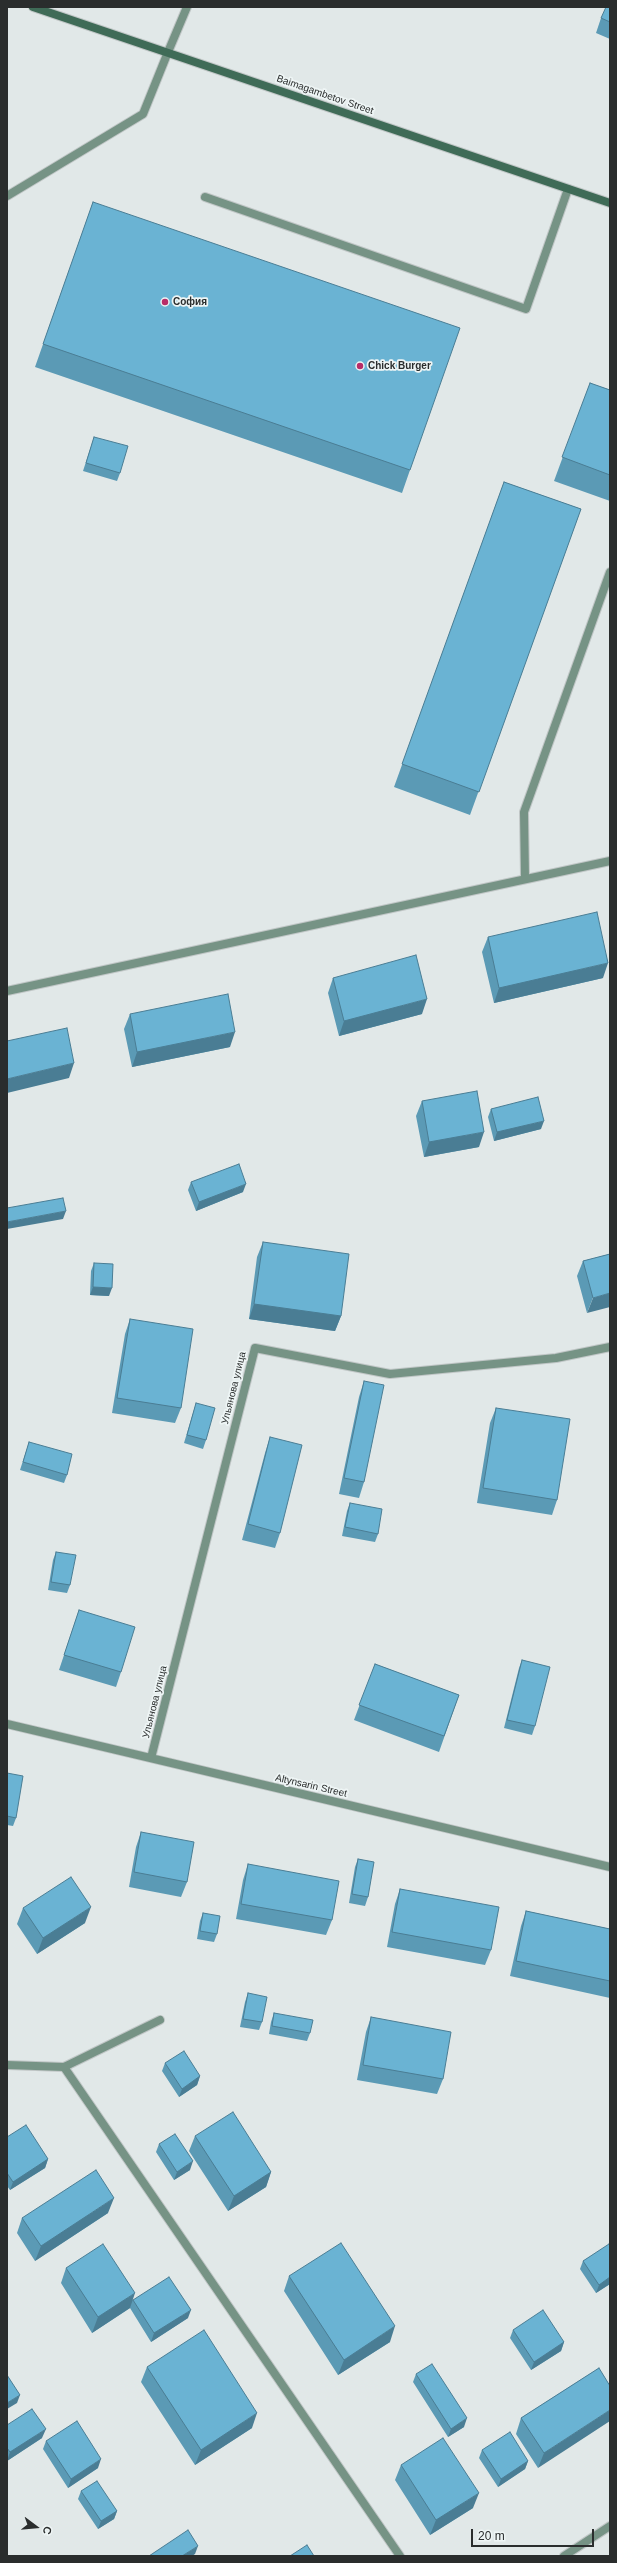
<!DOCTYPE html>
<html>
<head>
<meta charset="utf-8">
<style>
	body { margin:0 }
	#map { position:relative; width:617px; height:2563px; overflow:hidden; background:#e1e8e8; font-family:Helvetica,sans-serif }
	canvas { display:block }
	.frame { position:absolute; inset:0; border:8px solid #2a2d2d; pointer-events:none }
	.north { position:absolute; left:16px; top:2507px; width:40px; height:40px; -webkit-text-stroke:3px #eef5f5; paint-order:stroke; rotate:106deg; font-size:11px; font-weight:700; line-height:16px; text-align:center; color:#2a2d2d }
	.north::after { content:''; display:block; margin:auto; width:14px; height:18px; background:#2a2d2d; clip-path:polygon(50% 0,100% 100%,50% 72%,0 100%) }
	.scale { position:absolute; left:471px; top:2529px; width:123px; height:18px; box-sizing:border-box; border:2px solid #2a2d2d; border-top:0; padding-left:5px; font-size:12px; line-height:14px; white-space:nowrap; color:#2a2d2d; -webkit-text-stroke:3px #eef5f5; paint-order:stroke }
</style>
</head>
<body>
<div id="map">
<canvas width="617" height="2563"></canvas>
<div class="frame"></div>
<div class="north">С</div>
<div class="scale">20 m</div>
</div>
<script>
const g = document.querySelector('canvas').getContext('2d');
g.lineJoin = 'round';
function shape(rows) {
  const path = new Path2D();
  for (const r of rows) {
    path.moveTo(r[0], r[1]);
    for (let i = 2; i < r.length; i += 2) path.lineTo(r[i], r[i + 1]);
  }
  return path;
}
function stroke(path, color, width, dash) {
  g.strokeStyle = color;
  g.lineWidth = width;
  g.lineCap = dash ? 'butt' : 'round';
  g.setLineDash(dash || []);
  g.stroke(path);
}
function fillPath(path, color) {
  g.fillStyle = color;
  g.fill(path, 'evenodd');
}
function drawText(font, color, halo, rows, align = 'center') {
  g.font = font + ' Helvetica,sans-serif';
  g.lineWidth = 3.5;
  g.setLineDash([]);
  g.textBaseline = 'middle';
  g.strokeStyle = halo;
  g.fillStyle = color;
  for (const [text, x, y, turn = 0] of rows) {
    g.save();
    g.translate(x, y);
    g.rotate((+turn || 0) * Math.PI / 180);
    g.textAlign = isNaN(turn) ? turn : align;
    if (halo) g.strokeText(text, 0, 0);
    g.fillText(text, 0, 0);
    g.restore();
  }
}
const service = shape([
	[7,196,143,114,168,52],
	[205,197,526,309,568,189],
	[525,878,524,812,610,572],
	[64,2067,400,2556]
]);
const minor = shape([
	[7,991,610,861],
	[7,1724,610,1867],
	[151,1758,255,1348,390,1374,556,1358,610,1347],
	[7,2065,64,2067,160,2020],
	[564,2556,610,2526]
]);
const tertiary = shape([
	[168,52,187,7]
]);
const secondary = shape([
	[33,7,610,203]
]);
stroke(service, '#c0c6c6', 10);
stroke(minor, '#c0c6c6', 10);
stroke(tertiary, '#c0c6c6', 10);
stroke(secondary, '#c0c6c6', 10);
stroke(service, '#769385', 8);
stroke(minor, '#769385', 8);
stroke(tertiary, '#769385', 8);
stroke(secondary, '#3f6b57', 8);
fillPath(shape([
	[610,7,610,39,596,33,601,18],
	[93,202,410,470,402,493,35,367],
	[590,383,610,390,610,501,554,481],
	[94,437,120,473,117,481,83,471],
	[504,482,581,509,470,815,394,787],
	[488,937,603,978,494,1003,482,952],
	[333,978,422,1014,339,1036,328,993],
	[130,1014,230,1047,132,1067,124,1029],
	[422,1101,479,1147,424,1157,416,1116],
	[491,1109,541,1129,494,1141,488,1117],
	[191,1182,243,1192,196,1211,188,1190],
	[263,1242,341,1316,335,1331,249,1319,257,1257],
	[610,1254,587,1313,577,1276,583,1261],
	[94,1263,109,1296,90,1295,91,1271],
	[130,1319,181,1408,175,1423,112,1413,125,1334],
	[364,1381,364,1482,359,1498,339,1494,359,1397],
	[196,1403,206,1440,203,1449,184,1443],
	[496,1408,557,1500,552,1515,477,1503,490,1423],
	[270,1437,280,1533,275,1548,242,1540,265,1453],
	[29,1442,67,1475,64,1483,20,1470],
	[350,1503,378,1534,375,1542,342,1536,347,1511],
	[56,1552,70,1585,67,1593,48,1590,53,1560],
	[79,1610,121,1672,116,1687,59,1670],
	[522,1660,535,1726,532,1735,504,1728,519,1668],
	[375,1664,459,1695,439,1752,354,1720],
	[7,1773,16,1818,13,1826,7,1825],
	[141,1832,187,1882,181,1897,129,1887,136,1847],
	[358,1859,368,1897,365,1906,349,1903,355,1867],
	[248,1864,332,1920,326,1935,236,1919,243,1880],
	[400,1889,491,1950,485,1965,387,1947,395,1904],
	[23,1908,85,1923,37,1954,17,1924],
	[526,1911,610,1929,610,1998,510,1976,521,1926],
	[203,1913,217,1934,214,1942,197,1939,200,1921],
	[248,1993,262,2022,259,2030,240,2027,245,2002],
	[274,2013,310,2033,307,2041,269,2034,271,2022],
	[371,2017,443,2079,437,2094,357,2080,366,2032],
	[165,2063,200,2076,197,2085,179,2097,162,2071],
	[195,2136,271,2172,266,2187,228,2211,189,2151],
	[7,2137,48,2159,45,2168,10,2190,7,2186],
	[159,2144,190,2170,174,2180,156,2152],
	[108,2213,35,2261,17,2233,22,2218],
	[610,2245,610,2284,596,2293,580,2269,583,2261],
	[66,2268,133,2300,188,2318,151,2342,130,2308,92,2333,61,2283],
	[289,2276,390,2342,338,2375,284,2291],
	[513,2330,564,2342,561,2351,531,2370,510,2338],
	[147,2367,252,2428,195,2465,141,2382],
	[599,2368,538,2468,516,2434,521,2418],
	[416,2374,464,2427,448,2437,413,2382],
	[7,2425,42,2438,7,2461],
	[46,2441,98,2468,68,2488,43,2449],
	[482,2450,528,2461,525,2469,498,2487,479,2458],
	[401,2465,473,2508,430,2535,395,2480],
	[81,2491,117,2511,114,2519,98,2529,78,2499]
]), '#5b9ab5');
fillPath(shape([
	[608,963,603,978,494,1003,499,988],
	[427,999,422,1014,339,1036,344,1021],
	[235,1032,230,1047,132,1067,137,1052],
	[74,1063,69,1078,7,1093,7,1079],
	[544,1121,541,1129,494,1141,497,1132],
	[484,1132,479,1147,424,1157,429,1142],
	[246,1184,243,1192,196,1211,199,1202],
	[66,1211,63,1219,7,1229,7,1222],
	[93,1287,112,1288,109,1296,90,1295],
	[610,1293,610,1307,587,1313,593,1298],
	[254,1304,341,1316,335,1331,249,1319],
	[91,1907,85,1923,37,1954,43,1938],
	[200,2076,197,2085,179,2097,182,2089],
	[48,2159,45,2168,10,2190,13,2182],
	[193,2161,190,2170,174,2180,177,2172],
	[271,2172,266,2187,228,2211,234,2196],
	[114,2198,108,2213,35,2261,41,2246],
	[610,2277,610,2284,596,2293,599,2285],
	[135,2293,130,2308,92,2333,98,2317],
	[191,2310,188,2318,151,2342,154,2333],
	[395,2326,390,2342,338,2375,344,2360],
	[564,2342,561,2351,531,2370,534,2362],
	[20,2395,17,2403,7,2409,7,2403],
	[610,2410,610,2421,538,2468,544,2453],
	[257,2413,252,2428,195,2465,201,2450],
	[467,2418,464,2427,448,2437,451,2429],
	[46,2429,42,2438,7,2461,10,2452],
	[101,2459,98,2468,68,2488,71,2479],
	[528,2461,525,2469,498,2487,501,2479],
	[479,2493,473,2508,430,2535,436,2520],
	[117,2511,114,2519,98,2529,101,2521],
	[198,2546,195,2554,192,2556,182,2556]
]), '#4a7d94');
const building = shape([
	[606,7,610,7,610,22,601,18,606,7],
	[93,202,460,328,410,470,43,344,93,202],
	[590,383,610,390,610,475,562,457,590,383],
	[94,437,128,446,120,473,86,463,94,437],
	[504,482,581,509,479,792,402,764,504,482],
	[597,912,608,963,499,988,488,937,597,912],
	[416,955,427,999,344,1021,333,978,416,955],
	[228,994,235,1032,137,1052,130,1014,228,994],
	[67,1028,74,1063,7,1079,7,1041,67,1028],
	[477,1091,484,1132,429,1142,422,1101,477,1091],
	[538,1097,544,1121,497,1132,491,1109,538,1097],
	[239,1164,246,1184,199,1202,191,1182,239,1164],
	[63,1198,66,1211,7,1222,7,1208,63,1198],
	[263,1242,349,1254,341,1316,254,1304,263,1242],
	[610,1254,610,1293,593,1298,583,1261,610,1254],
	[94,1263,113,1264,112,1288,93,1287,94,1263],
	[130,1319,193,1329,181,1408,117,1398,130,1319],
	[364,1381,384,1385,364,1482,344,1478,364,1381],
	[196,1403,215,1408,206,1440,187,1435,196,1403],
	[496,1408,570,1419,557,1500,483,1488,496,1408],
	[270,1437,302,1445,280,1533,248,1524,270,1437],
	[29,1442,72,1454,67,1475,23,1462,29,1442],
	[350,1503,382,1509,378,1534,345,1527,350,1503],
	[56,1552,76,1555,70,1585,51,1582,56,1552],
	[79,1610,135,1627,121,1672,64,1655,79,1610],
	[522,1660,550,1667,535,1726,507,1720,522,1660],
	[375,1664,459,1695,444,1736,359,1705,375,1664],
	[7,1773,23,1776,16,1818,7,1816,7,1773],
	[141,1832,194,1842,187,1882,134,1872,141,1832],
	[358,1859,374,1862,368,1897,352,1894,358,1859],
	[248,1864,339,1881,332,1920,241,1904,248,1864],
	[71,1877,91,1907,43,1938,23,1908,71,1877],
	[400,1889,499,1907,491,1950,392,1932,400,1889],
	[526,1911,610,1929,610,1981,516,1961,526,1911],
	[203,1913,220,1916,217,1934,200,1931,203,1913],
	[248,1993,267,1997,262,2022,243,2019,248,1993],
	[274,2013,313,2020,310,2033,272,2026,274,2013],
	[371,2017,451,2032,443,2079,363,2065,371,2017],
	[184,2051,200,2076,182,2089,165,2063,184,2051],
	[233,2112,271,2172,234,2196,195,2136,233,2112],
	[26,2125,48,2159,13,2182,7,2173,7,2137,26,2125],
	[175,2134,193,2161,177,2172,159,2144,175,2134],
	[96,2170,114,2198,41,2246,22,2218,96,2170],
	[341,2243,395,2326,344,2360,289,2276,341,2243],
	[103,2244,135,2293,98,2317,66,2268,103,2244],
	[609,2244,610,2245,610,2277,599,2285,583,2261,609,2244],
	[169,2277,191,2310,154,2333,133,2300,169,2277],
	[543,2310,564,2342,534,2362,513,2330,543,2310],
	[204,2330,257,2413,201,2450,147,2367,204,2330],
	[432,2364,467,2418,451,2429,416,2374,432,2364],
	[599,2368,610,2386,610,2410,544,2453,521,2418,599,2368],
	[7,2375,20,2395,7,2403,7,2375],
	[32,2409,46,2429,10,2452,7,2448,7,2425,32,2409],
	[77,2421,101,2459,71,2479,46,2441,77,2421],
	[510,2432,528,2461,501,2479,482,2450,510,2432],
	[443,2438,479,2493,436,2520,401,2465,443,2438],
	[97,2481,117,2511,101,2521,81,2491,97,2481],
	[188,2530,198,2546,182,2556,149,2556,188,2530],
	[307,2545,314,2556,290,2556,307,2545]
]);
fillPath(building, '#6ab3d3');
stroke(building, '#4a7d94', 1);
for (const [x, y, r, color] of [
	[165,302,4,"#b82d68"],
	[360,366,4,"#b82d68"]
]) {
  const dot = new Path2D();
  dot.arc(x, y, r, 0, 2 * Math.PI);
  g.fillStyle = color;
  g.fill(dot);
  stroke(dot, '#eef5f5', 1.5);
}
drawText('10px', '#2a2d2d', '#eef5f5', [
	["Baimagambetov Street",325,95,19],
	["Ульянова улица",234,1388,-76],
	["Ульянова улица",155,1702,-76],
	["Altynsarin Street",311,1786,13]
]);
drawText('bold 10px', '#2a2d2d', '#eef5f5', [
	["София",173,302],
	["Chick Burger",368,366]
], 'left');
</script>
</body>
</html>
